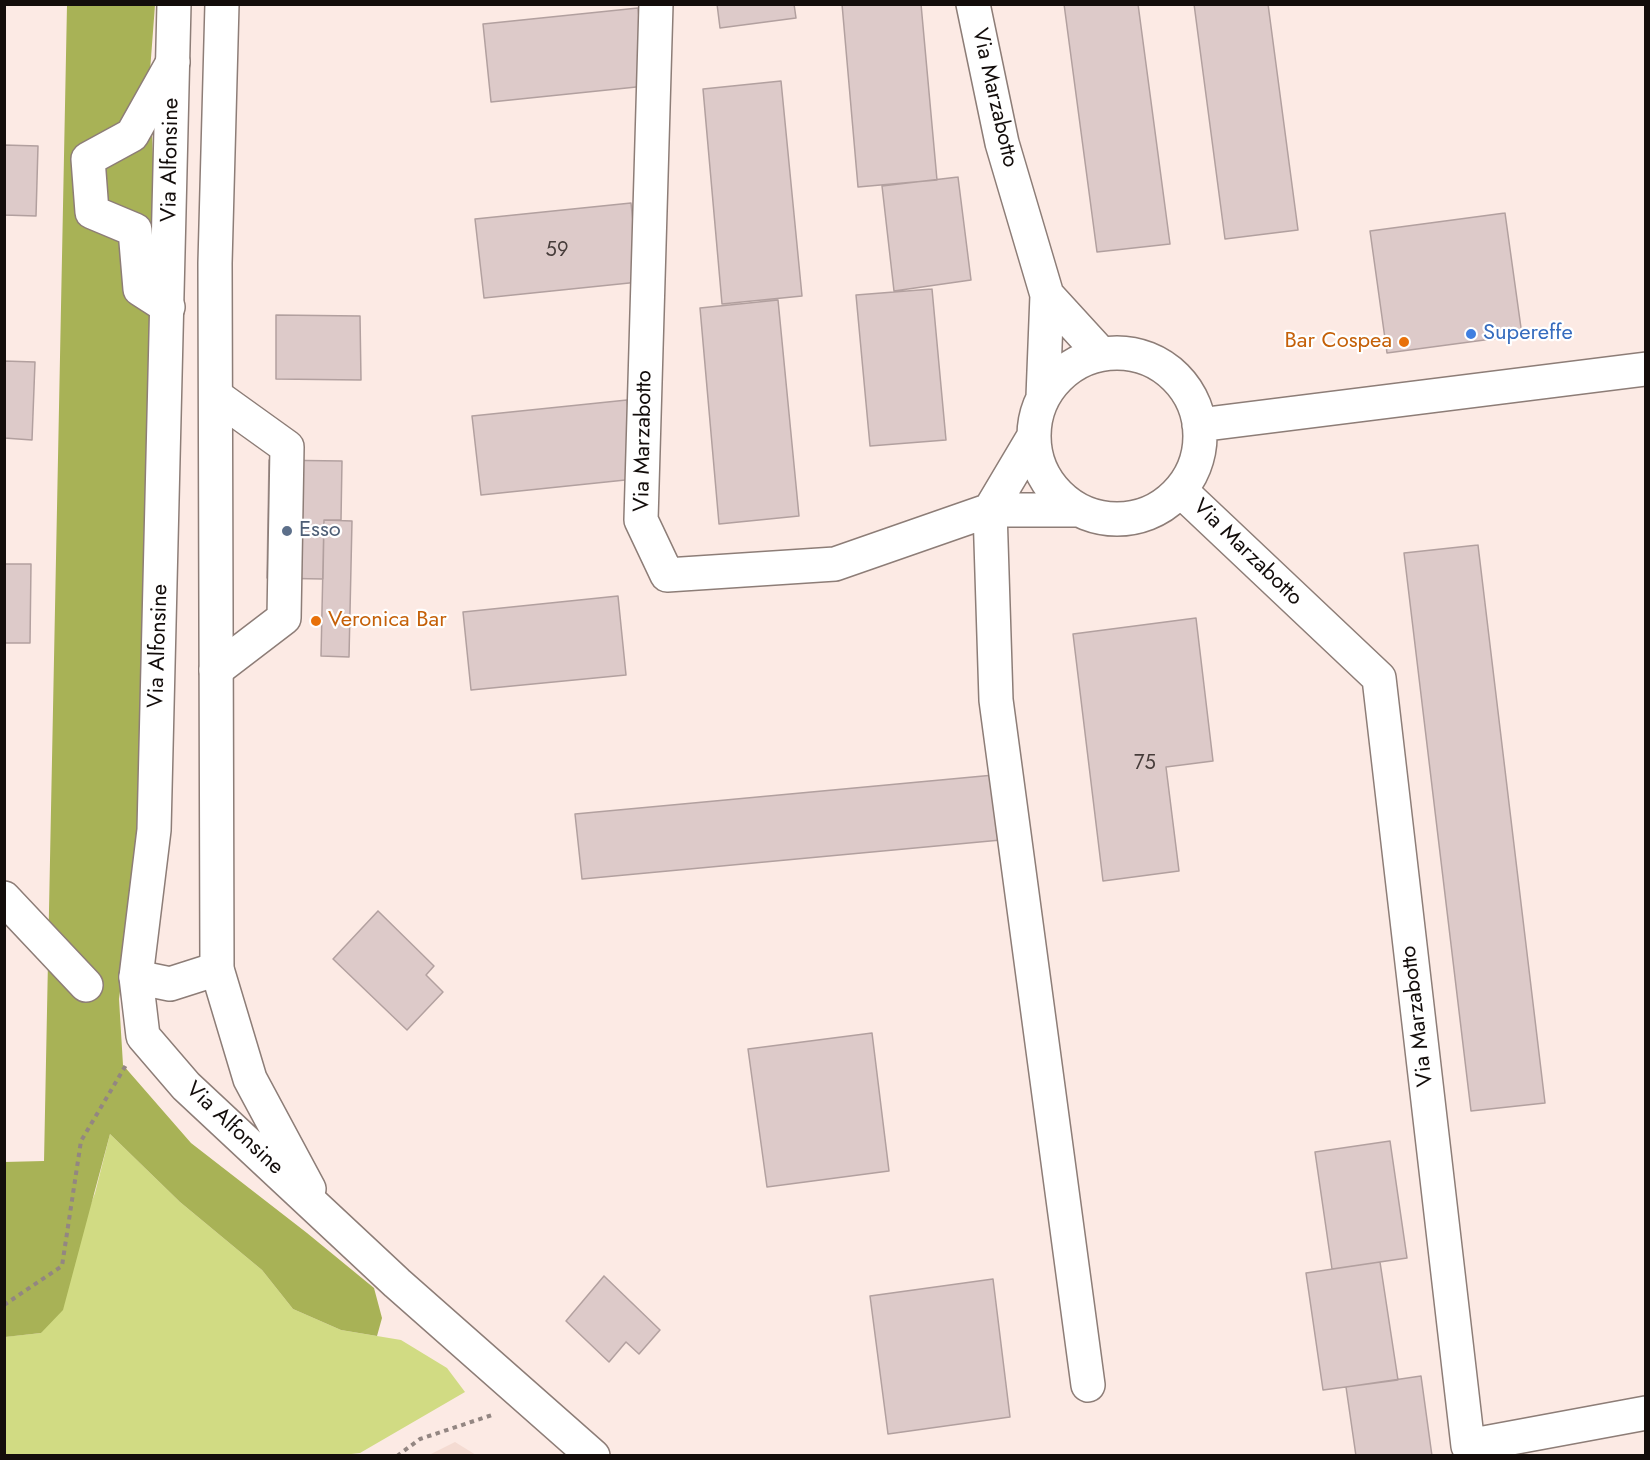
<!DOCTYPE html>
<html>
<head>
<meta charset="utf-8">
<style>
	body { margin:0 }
	#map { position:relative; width:1650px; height:1460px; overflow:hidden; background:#fceae4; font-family:Jost,sans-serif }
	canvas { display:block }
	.frame { position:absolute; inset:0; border:6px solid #130d0b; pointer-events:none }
</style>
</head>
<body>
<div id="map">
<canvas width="1650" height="1460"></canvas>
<div class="frame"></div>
</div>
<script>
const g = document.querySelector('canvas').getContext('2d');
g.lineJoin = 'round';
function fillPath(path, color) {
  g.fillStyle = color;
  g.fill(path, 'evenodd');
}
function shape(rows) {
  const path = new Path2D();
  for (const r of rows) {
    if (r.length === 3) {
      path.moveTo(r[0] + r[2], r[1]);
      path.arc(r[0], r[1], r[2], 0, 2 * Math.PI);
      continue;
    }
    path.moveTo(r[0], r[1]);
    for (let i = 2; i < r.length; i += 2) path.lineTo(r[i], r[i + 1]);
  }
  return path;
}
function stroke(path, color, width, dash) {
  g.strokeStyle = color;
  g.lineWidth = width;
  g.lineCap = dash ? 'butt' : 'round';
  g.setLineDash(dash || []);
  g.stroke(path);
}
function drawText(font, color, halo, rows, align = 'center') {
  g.font = font + ' Jost,sans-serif';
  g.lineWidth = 4.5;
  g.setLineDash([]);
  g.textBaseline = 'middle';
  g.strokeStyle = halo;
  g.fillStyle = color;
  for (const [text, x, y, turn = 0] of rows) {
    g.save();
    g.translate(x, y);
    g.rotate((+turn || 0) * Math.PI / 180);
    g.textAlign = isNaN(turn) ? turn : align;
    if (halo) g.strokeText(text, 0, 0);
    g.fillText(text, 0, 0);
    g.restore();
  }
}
fillPath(shape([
	[455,1442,476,1455,429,1455]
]), '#f4dbd2');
fillPath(shape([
	[110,1134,180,1202,262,1270,293,1309,341,1330,401,1340,447,1368,465,1392,360,1453,334,1456,5,1455,4,1337,41,1333,95,1193]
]), '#d1db83');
fillPath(shape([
	[67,5,155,5,150,71,156,247,144,527,140,794,128,931,119,999,123,1065,191,1143,307,1233,374,1288,382,1318,377,1336,341,1330,293,1309,262,1270,180,1202,110,1134,63,1310,41,1333,5,1337,4,1162,44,1161]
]), '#a8b256');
const building = shape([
	[717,4,794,4,796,18,720,28,717,4],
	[842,4,921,4,937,180,858,187,842,4],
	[1064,4,1138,4,1170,244,1097,252,1064,4],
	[1194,4,1268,4,1298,230,1225,239,1194,4],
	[638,8,646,86,491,102,483,24,638,8],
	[781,81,802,296,722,304,703,89,781,81],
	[4,145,38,146,36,216,4,215,4,145],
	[958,177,971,280,894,291,882,186,958,177],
	[631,203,639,282,484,298,475,219,631,203],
	[1505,213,1522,335,1387,353,1370,231,1505,213],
	[932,289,946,440,870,446,856,295,932,289],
	[778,300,799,516,719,524,700,308,778,300],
	[276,315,360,316,361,380,276,379,276,315],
	[4,361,35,362,32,440,4,438,4,361],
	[627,400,635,479,481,495,472,416,627,400],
	[269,460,342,461,341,520,324,520,323,579,267,578,269,460],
	[324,520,352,521,349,657,321,656,324,520],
	[1478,545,1545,1103,1471,1111,1404,553,1478,545],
	[4,564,31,564,30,643,4,643,4,564],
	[618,596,626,675,471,690,463,612,618,596],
	[1196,618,1213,761,1166,767,1179,871,1103,881,1073,634,1196,618],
	[994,775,1001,840,582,879,575,814,994,775],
	[378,911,434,966,426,975,443,992,407,1030,333,959,378,911],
	[872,1033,889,1171,767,1187,748,1049,872,1033],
	[1390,1141,1407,1258,1332,1269,1315,1152,1390,1141],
	[1380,1262,1398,1380,1323,1390,1306,1273,1380,1262],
	[604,1276,660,1330,639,1354,626,1342,609,1362,566,1321,604,1276],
	[993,1279,1010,1417,888,1434,870,1296,993,1279],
	[1421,1376,1432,1456,1356,1456,1346,1387,1421,1376]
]);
fillPath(building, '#ddcac9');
stroke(building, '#b2a09f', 1.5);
const minor = shape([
	[656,4,641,520,667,575,835,564,990,510,1078,510],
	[973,4,1002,143,1047,295,1043,397],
	[1047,295,1101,354],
	[168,307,140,289,135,230,92,212,88,159,132,135,173,62],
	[1117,436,83],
	[216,396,287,447,284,618,216,670],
	[1199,425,1646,369],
	[1034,436,990,510,996,700,1088,1385],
	[1180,490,1379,678,1468,1446,1646,1413],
	[4,898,86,985],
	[136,977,170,984,217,969]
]);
const major = shape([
	[174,4,154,830,136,977,143,1036,186,1086,397,1283,593,1456],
	[222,4,215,263,217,969,250,1079,309,1189]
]);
stroke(minor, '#8d7d77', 36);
stroke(major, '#8d7d77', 36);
stroke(shape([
	[4,1305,62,1266,81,1141,126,1065],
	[397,1456,420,1439,495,1414]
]), '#938682', 4, [4.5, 4.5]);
stroke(minor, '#fff', 33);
stroke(major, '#fff', 33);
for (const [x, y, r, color] of [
	[1471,334,6,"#3f7fe0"],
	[1404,342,6,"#e8710a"],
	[287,531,6,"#5c6f8a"],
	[316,621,6,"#e8710a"]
]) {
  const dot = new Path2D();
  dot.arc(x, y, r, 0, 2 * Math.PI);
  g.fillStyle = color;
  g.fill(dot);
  stroke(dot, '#fff', 2);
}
drawText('20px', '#463c3a', null, [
	["59",557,251],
	["75",1145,764]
]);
drawText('22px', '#130d0b', '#fff', [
	["Via Marzabotto",994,98,77],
	["Via Alfonsine",171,160,-89],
	["Via Marzabotto",644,441,-89],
	["Via Marzabotto",1247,553,44],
	["Via Alfonsine",159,646,-88],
	["Via Marzabotto",1418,1016,-97],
	["Via Alfonsine",234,1129,43]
]);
drawText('22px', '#366cbe', '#fff', [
	["Supereffe",1483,334]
], 'left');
drawText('22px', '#c56008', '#fff', [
	["Bar Cospea",1392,342],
	["Veronica Bar",328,621,"left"]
], 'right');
drawText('22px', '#4e5e75', '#fff', [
	["Esso",299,531]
], 'left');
</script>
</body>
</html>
